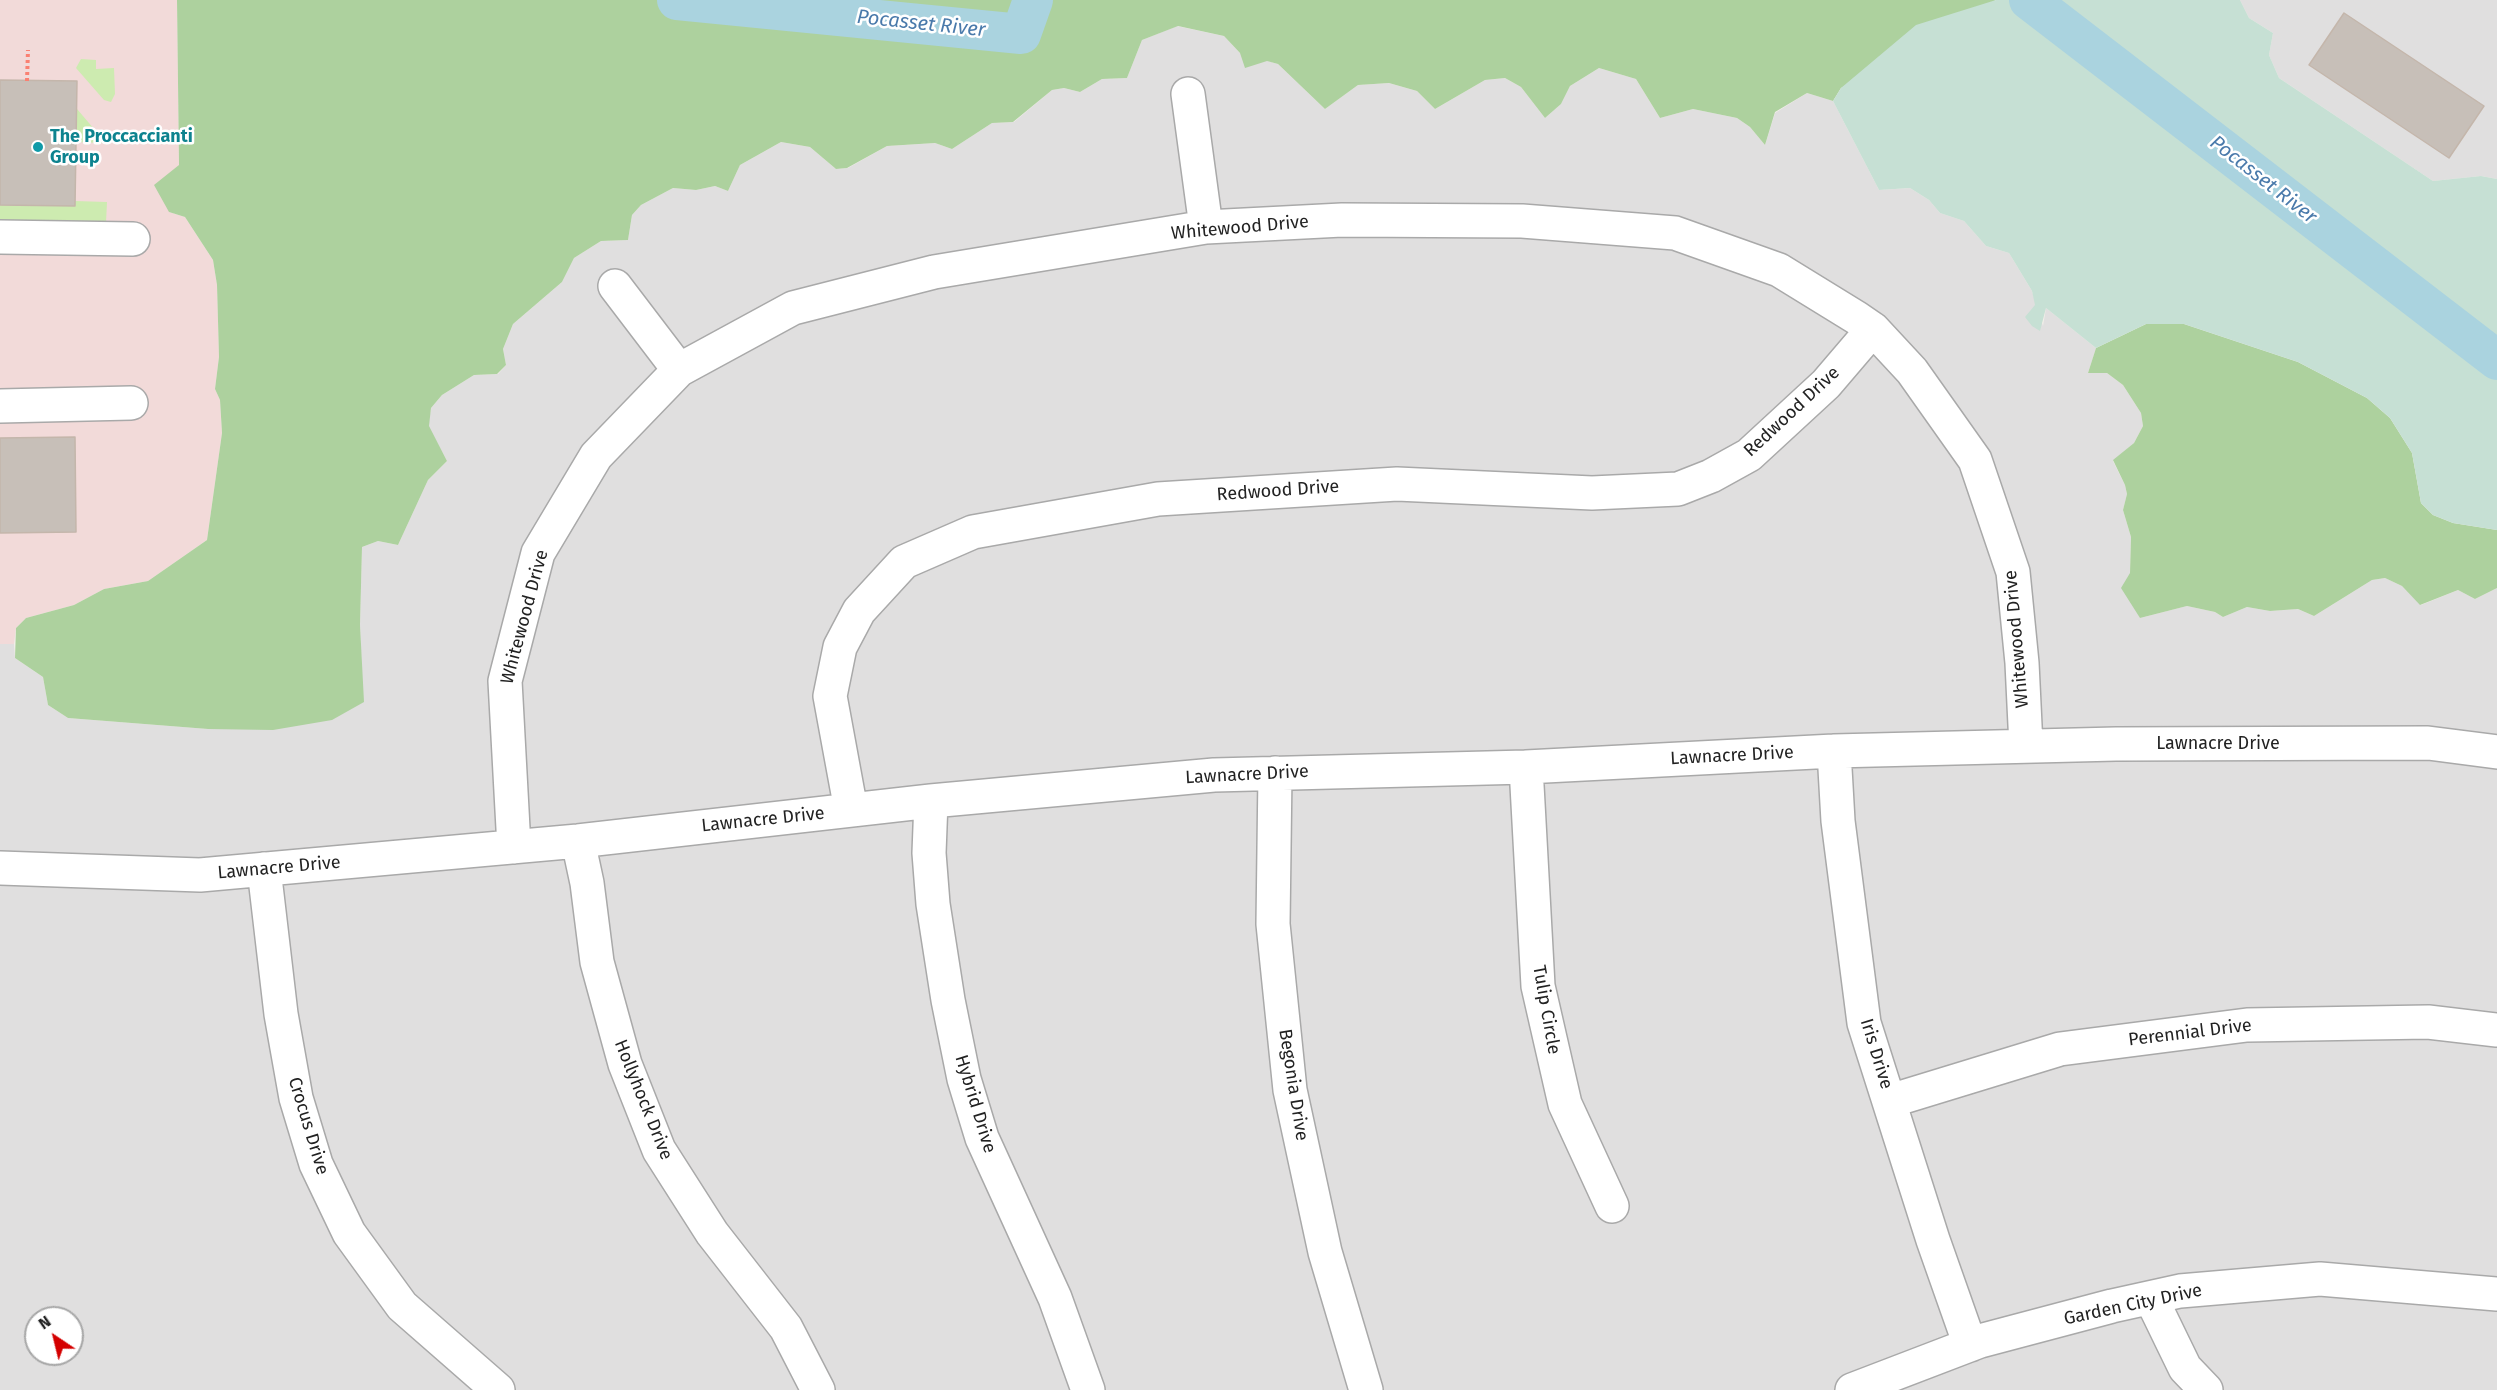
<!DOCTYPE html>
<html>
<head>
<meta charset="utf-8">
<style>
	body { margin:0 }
	#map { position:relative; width:2497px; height:1390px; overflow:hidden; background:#f2efe9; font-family:"Fira Sans",sans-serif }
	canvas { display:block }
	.north { position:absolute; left:24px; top:1306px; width:60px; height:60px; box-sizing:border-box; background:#fff; border:2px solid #a7a7a7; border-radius:50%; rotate:325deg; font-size:16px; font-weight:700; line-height:24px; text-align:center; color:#222 }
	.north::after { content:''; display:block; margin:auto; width:21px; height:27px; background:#d40000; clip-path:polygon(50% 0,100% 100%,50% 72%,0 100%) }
</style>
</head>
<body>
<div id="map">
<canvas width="2497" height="1390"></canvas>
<div class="north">N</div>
</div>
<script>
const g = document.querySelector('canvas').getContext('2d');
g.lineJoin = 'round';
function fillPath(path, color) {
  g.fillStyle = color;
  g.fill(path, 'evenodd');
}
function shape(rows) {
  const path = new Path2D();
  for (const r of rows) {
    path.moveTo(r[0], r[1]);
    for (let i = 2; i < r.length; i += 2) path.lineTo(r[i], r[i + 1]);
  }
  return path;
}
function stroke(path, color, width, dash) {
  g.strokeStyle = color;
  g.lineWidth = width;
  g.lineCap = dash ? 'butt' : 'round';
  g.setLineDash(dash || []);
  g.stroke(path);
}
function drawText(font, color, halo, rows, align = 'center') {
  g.font = font + ' "Fira Sans",sans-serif';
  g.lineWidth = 5;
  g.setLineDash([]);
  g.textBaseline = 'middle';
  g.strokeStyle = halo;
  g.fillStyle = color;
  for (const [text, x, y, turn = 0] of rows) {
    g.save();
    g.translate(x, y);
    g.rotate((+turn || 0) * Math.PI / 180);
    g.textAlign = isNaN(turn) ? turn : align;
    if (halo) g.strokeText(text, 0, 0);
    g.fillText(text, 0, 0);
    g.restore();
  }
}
fillPath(shape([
	[2240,0,2497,0,2497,179,2481,176,2433,181,2279,78,2269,55,2273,33,2249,18],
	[1177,26,1224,36,1240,53,1278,64,1325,109,1358,85,1389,83,1417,91,1435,109,1485,80,1505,78,1521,87,1545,118,1561,104,1570,86,1599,68,1636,79,1660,118,1693,109,1737,118,1750,127,1765,145,1775,113,1807,93,1833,101,1879,190,1910,188,1929,200,1940,213,1964,221,1986,246,2009,253,2032,291,2043,326,2046,308,2096,348,2088,373,2107,373,2123,385,2141,413,2143,426,2134,443,2113,461,2125,485,2127,494,2123,510,2131,537,2130,573,2140,618,2187,606,2215,612,2223,617,2247,607,2270,611,2298,609,2314,616,2372,580,2385,578,2402,586,2421,605,2458,590,2475,599,2497,588,2497,1390,0,1390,0,644,14,644,15,658,43,677,48,705,68,718,208,729,363,702,360,625,362,547,378,541,398,545,428,480,447,461,428,426,431,408,442,395,474,375,498,374,506,365,503,349,513,324,562,282,574,258,601,241,628,240,632,215,641,205,673,188,696,190,715,186,728,191,740,165,781,142,810,147,836,169,848,168,887,146,935,143,952,149,992,123,1014,122,1052,90,1064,88,1080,92,1102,79,1127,78,1142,40],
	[36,1318,72,1318,72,1354,36,1354]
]), '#e0dfdf');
fillPath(shape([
	[0,0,177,0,179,165,169,212,185,217,213,260,217,285,219,357,215,389,220,400,222,433,207,540,148,581,104,589,74,605,26,618,16,628,14,644,0,644]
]), '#f2dad9');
fillPath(shape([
	[81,59,96,60,96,69,114,68,115,94,111,102,104,100,76,68],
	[77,109,106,143,76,142],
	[75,201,107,202,106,223,0,223,0,205,75,206]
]), '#cdebb0');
fillPath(shape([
	[177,0,1996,0,1841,88,1833,101,1807,93,1775,112,1765,145,1750,127,1737,118,1693,109,1660,118,1636,79,1599,68,1570,86,1561,104,1545,118,1521,87,1505,78,1485,80,1435,109,1417,91,1389,83,1358,85,1325,109,1278,64,1267,61,1245,68,1240,53,1224,36,1178,26,1142,40,1127,78,1102,79,1080,92,1064,88,1052,90,1013,122,992,123,952,149,935,143,887,146,847,168,836,169,810,147,781,142,740,165,728,191,715,186,696,190,673,188,641,205,632,215,628,240,601,241,574,258,562,282,513,324,503,349,506,365,497,374,474,375,442,395,431,408,429,426,447,461,428,480,398,545,378,541,362,547,360,625,364,702,332,720,273,730,208,729,68,718,48,705,43,677,15,658,16,628,26,618,74,605,104,589,148,581,207,540,222,433,220,400,215,389,219,357,217,285,213,260,185,217,169,212,154,185,179,165],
	[2146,324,2184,324,2298,362,2367,398,2390,418,2412,453,2421,503,2433,515,2453,523,2497,530,2497,588,2475,599,2458,590,2420,605,2402,586,2385,578,2372,580,2314,616,2298,609,2270,611,2247,607,2223,617,2215,612,2187,606,2140,618,2121,588,2130,573,2131,537,2123,510,2127,494,2125,485,2113,460,2134,443,2143,426,2141,413,2123,385,2107,373,2088,373,2096,348]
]), '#add19e');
fillPath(shape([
	[1996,0,2240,0,2249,18,2273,33,2269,55,2279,78,2433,181,2481,176,2497,179,2497,530,2453,523,2433,515,2421,503,2412,453,2390,418,2367,398,2298,362,2184,324,2146,324,2096,348,2046,308,2040,331,2032,326,2025,317,2035,305,2032,291,2009,253,1986,246,1964,221,1940,213,1929,200,1910,188,1879,190,1833,101,1841,88,1916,25]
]), '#c6e0d4');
stroke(shape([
	[677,0,1021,34,1033,0],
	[2029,0,2497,360]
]), '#aad3df', 40);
const building = shape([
	[2344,13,2484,106,2449,158,2309,65,2344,13],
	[0,80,77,81,75,206,0,205,0,80],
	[75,437,76,532,0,533,0,438,75,437]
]);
fillPath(building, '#c7bfb8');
stroke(building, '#c4b6ab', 1.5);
const minor = shape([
	[1188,94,1206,227],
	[0,237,133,239],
	[615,286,679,370],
	[0,406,131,403],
	[1834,751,1838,821,1864,1023,1933,1240,1970,1345],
	[1526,767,1538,986,1565,1104,1612,1206],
	[1275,773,1273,924,1290,1090,1325,1252,1366,1390],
	[931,801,929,853,933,904,948,1000,964,1079,982,1138,1055,1298,1088,1390],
	[851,810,830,696,840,647,859,611,904,562,973,532,1158,499,1397,484,1592,493,1678,489,1711,476,1749,455,1826,384,1873,329],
	[578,841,587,883,597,962,625,1064,659,1150,712,1233,786,1328,818,1390],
	[514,847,505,681,538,553,596,456,679,370,793,308,934,272,1206,227,1342,220,1522,221,1675,233,1779,270,1857,318,1873,329,1912,371,1975,460,2013,572,2022,663,2026,746],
	[0,868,200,875,578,841,931,801,1214,775,1526,767,1834,751,2116,744,2428,743,2497,752],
	[264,869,281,1014,296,1098,316,1164,349,1233,402,1306,498,1390],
	[1890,1101,2060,1049,2247,1025,2428,1022,2497,1030],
	[2151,1298,2185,1368,2206,1390],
	[1852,1390,1980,1341,2112,1306,2180,1291,2320,1279,2497,1294]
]);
stroke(minor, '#a9a9a9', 36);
stroke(shape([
	[27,81,28,50]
]), '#fa8072', 4, [3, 3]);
stroke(minor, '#fff', 33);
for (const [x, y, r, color] of [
	[38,147,6,"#0f9aa8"]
]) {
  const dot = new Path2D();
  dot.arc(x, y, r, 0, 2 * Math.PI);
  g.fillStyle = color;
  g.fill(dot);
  stroke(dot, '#fff', 2);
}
drawText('bold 18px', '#0d838f', '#fff', [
	["The Proccaccianti",50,137],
	["Group",50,158]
], 'left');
drawText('18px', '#222', '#fff', [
	["Whitewood Drive",1240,228,-5],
	["Redwood Drive",1792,412,-43],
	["Redwood Drive",1278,491,-4],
	["Whitewood Drive",525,617,-75],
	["Whitewood Drive",2017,639,-95],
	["Lawnacre Drive",2218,744],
	["Lawnacre Drive",1732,756,-3],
	["Lawnacre Drive",1247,775,-3],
	["Lawnacre Drive",763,820,-6],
	["Lawnacre Drive",279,868,-5],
	["Tulip Circle",1546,1010,80],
	["Perennial Drive",2190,1033,-7],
	["Iris Drive",1876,1054,73],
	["Begonia Drive",1293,1085,81],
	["Hollyhock Drive",643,1100,68],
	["Hybrid Drive",975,1104,73],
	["Crocus Drive",308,1126,73],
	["Garden City Drive",2133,1305,-12]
]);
drawText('italic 20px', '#4a7aab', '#fff', [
	["Pocasset River",921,24,6],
	["Pocasset River",2263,180,38]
]);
</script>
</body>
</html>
